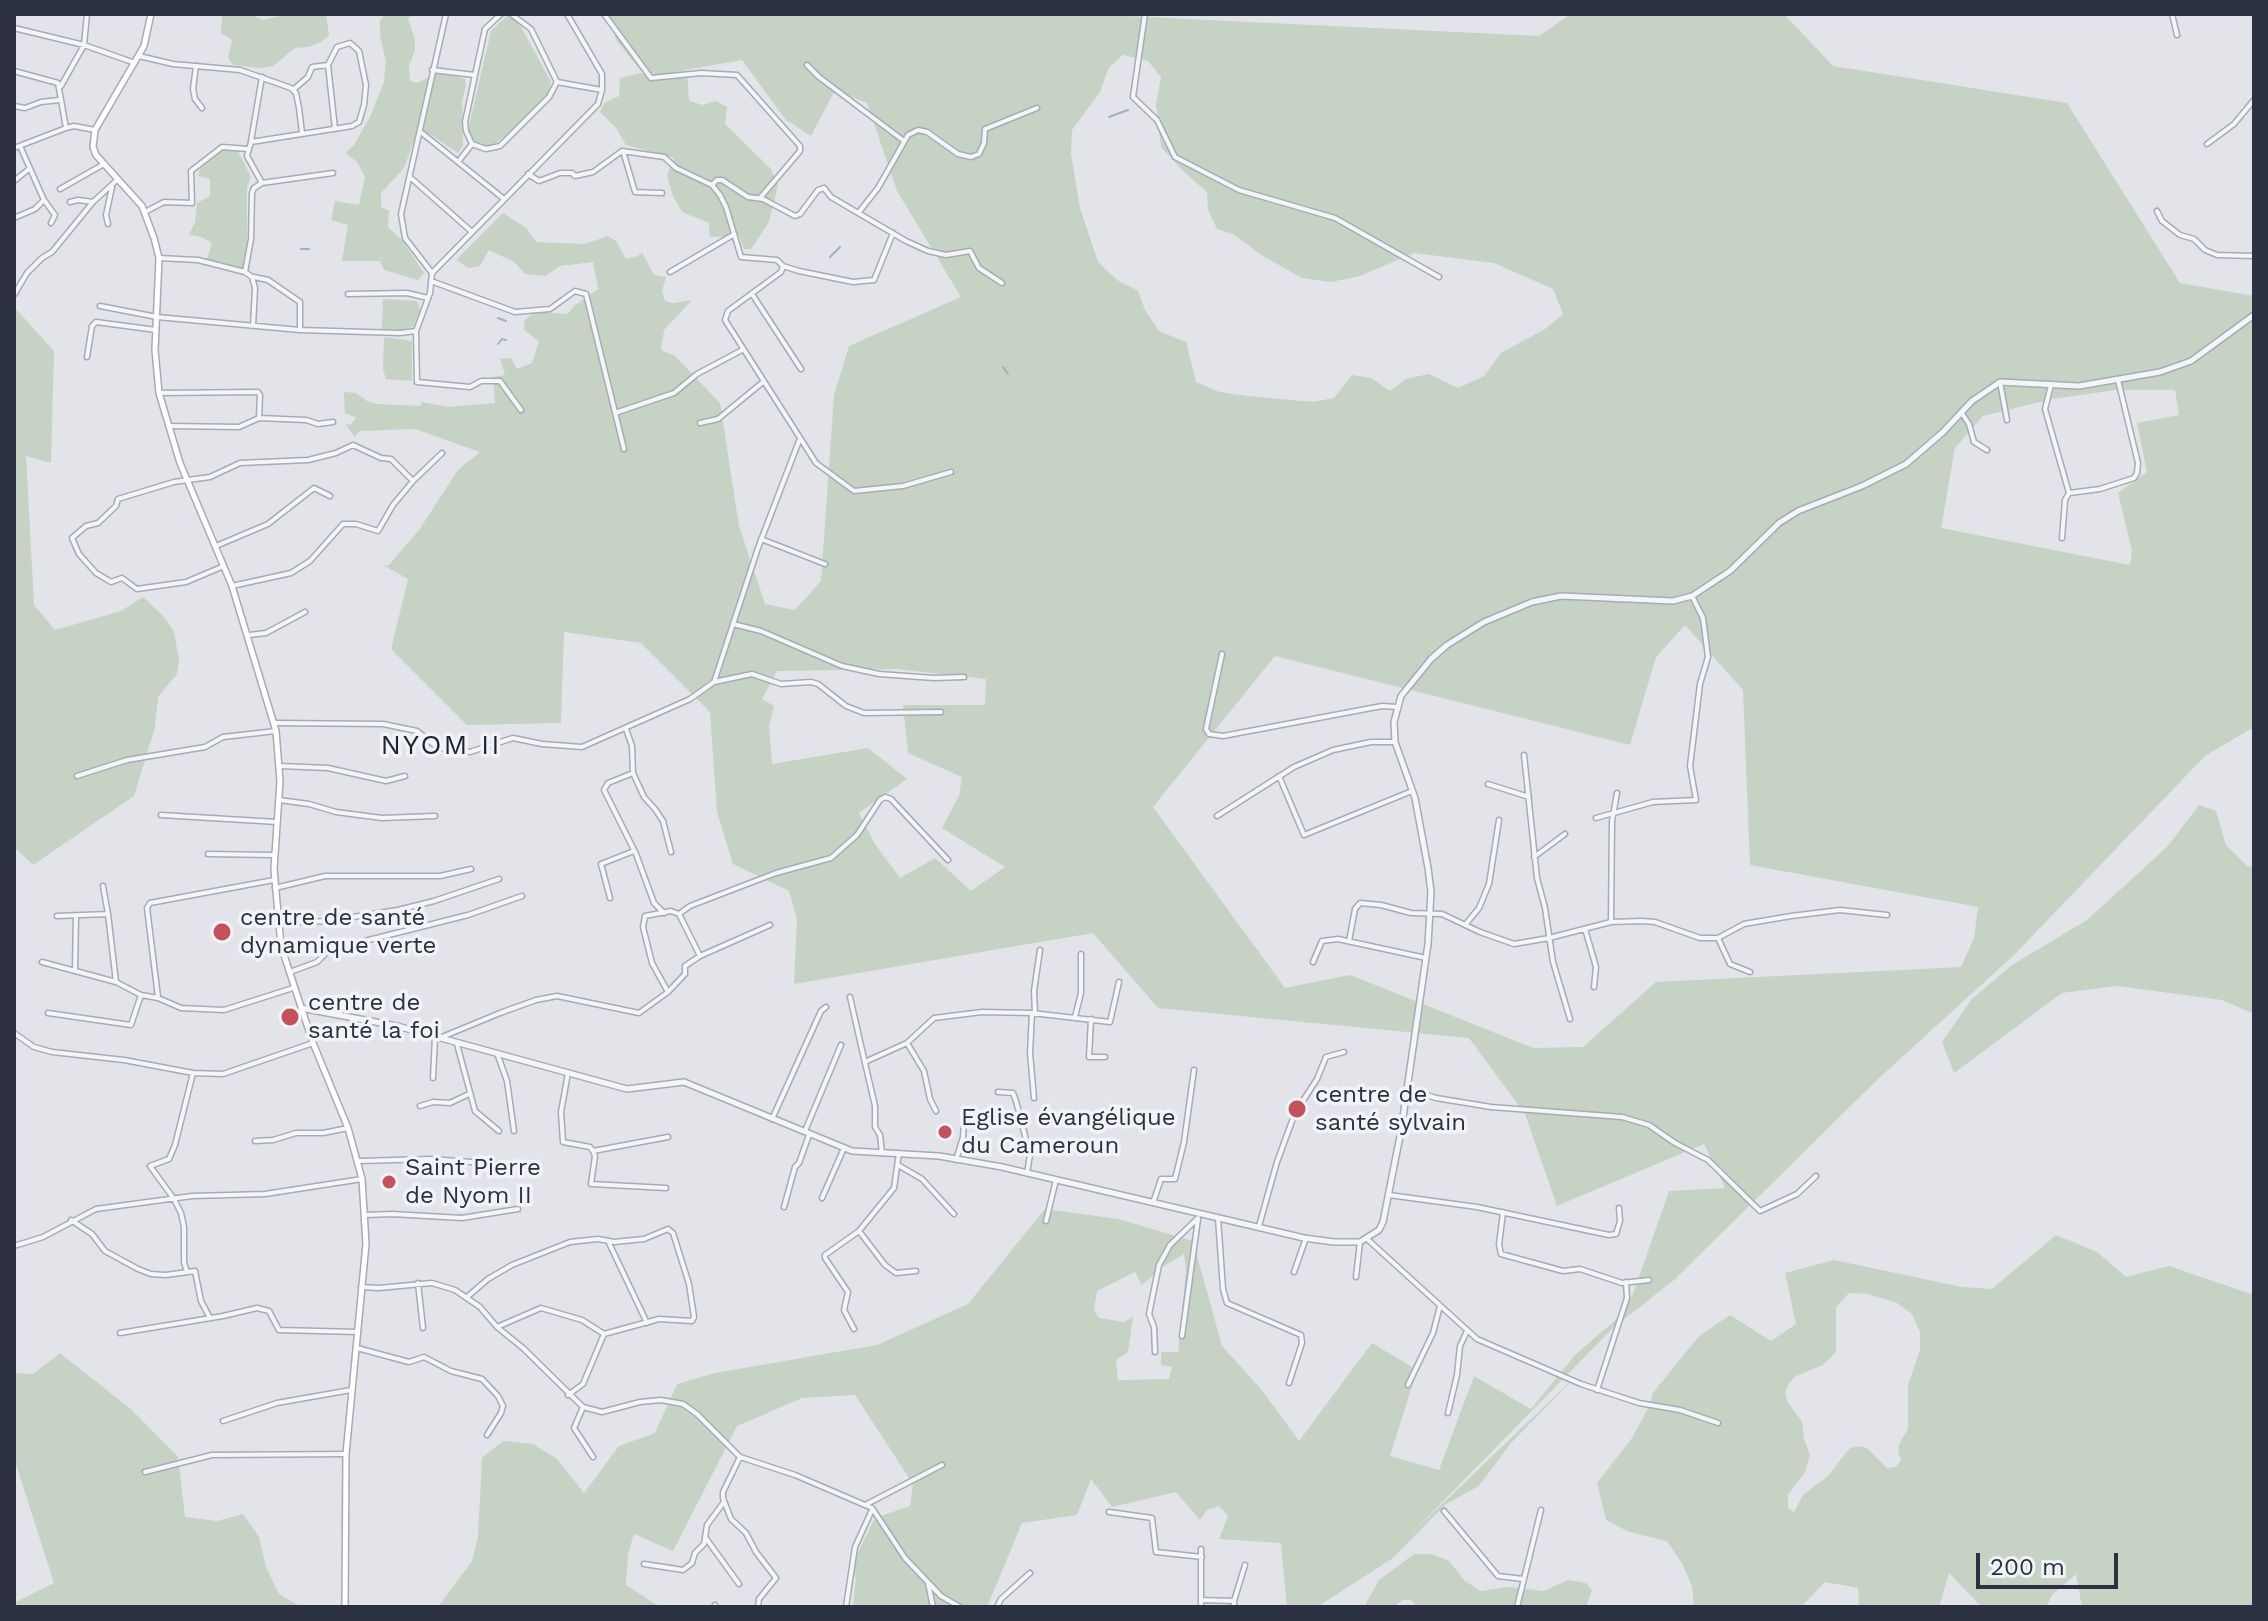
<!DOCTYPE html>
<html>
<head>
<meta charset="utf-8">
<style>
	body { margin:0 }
	#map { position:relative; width:2268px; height:1621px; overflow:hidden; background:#e2e4e9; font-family:"Work Sans",sans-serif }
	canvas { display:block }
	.frame { position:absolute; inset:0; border:16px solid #2b3140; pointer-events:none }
	.scale { position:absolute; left:1976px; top:1553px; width:142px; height:36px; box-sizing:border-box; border:4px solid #2b3140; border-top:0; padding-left:10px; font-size:24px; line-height:28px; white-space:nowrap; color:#2b3140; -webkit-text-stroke:6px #f1f3f7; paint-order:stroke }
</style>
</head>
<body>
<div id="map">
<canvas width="2268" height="1621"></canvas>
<div class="frame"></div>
<div class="scale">200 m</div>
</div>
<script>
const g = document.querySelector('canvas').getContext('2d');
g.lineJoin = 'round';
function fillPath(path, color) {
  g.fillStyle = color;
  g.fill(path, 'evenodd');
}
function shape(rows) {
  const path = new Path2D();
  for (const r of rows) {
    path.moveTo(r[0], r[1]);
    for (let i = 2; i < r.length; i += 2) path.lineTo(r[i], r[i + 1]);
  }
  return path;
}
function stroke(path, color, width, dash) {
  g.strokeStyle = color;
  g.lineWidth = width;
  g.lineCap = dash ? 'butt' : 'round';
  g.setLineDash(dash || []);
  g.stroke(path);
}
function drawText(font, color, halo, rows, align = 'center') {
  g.font = font + ' "Work Sans",sans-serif';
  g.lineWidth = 7;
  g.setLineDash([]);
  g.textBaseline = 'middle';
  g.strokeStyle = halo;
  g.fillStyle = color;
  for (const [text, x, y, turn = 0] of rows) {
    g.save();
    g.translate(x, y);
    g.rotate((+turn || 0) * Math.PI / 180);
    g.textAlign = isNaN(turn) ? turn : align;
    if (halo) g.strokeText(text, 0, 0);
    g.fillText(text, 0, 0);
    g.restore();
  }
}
fillPath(shape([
	[222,14,251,14,262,20,290,14,326,14,329,35,321,42,309,47,295,48,273,66,261,68,233,65,228,58,232,40,221,33],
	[385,14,417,14,408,18,415,40,415,50,409,66,410,81,418,83,435,74,453,75,465,79,466,85,462,101,463,145,458,153,430,134,417,132,404,168,381,193,381,207,389,211,388,227,402,240,424,273,418,280,384,270,380,261,342,261,348,225,331,220,335,201,359,205,365,177,357,162,345,153,354,145,370,117,384,82,386,61,380,36,380,21],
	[609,14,1085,14,1539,36,1571,14,1784,14,1833,66,2067,103,2180,283,2254,296,2254,727,2205,756,2014,955,1877,1080,1674,1280,1613,1328,1411,1534,1579,1373,1511,1443,1479,1486,1446,1504,1393,1558,1317,1607,1287,1607,1281,1543,1219,1539,1228,1516,1219,1506,1207,1510,1200,1520,1176,1492,1112,1507,1091,1479,1077,1515,1022,1523,987,1607,853,1607,856,1578,851,1566,875,1518,910,1506,913,1484,855,1395,802,1398,737,1426,673,1551,634,1534,628,1554,626,1585,660,1607,438,1607,472,1561,478,1536,482,1458,503,1441,533,1444,557,1459,584,1493,619,1446,655,1433,677,1384,715,1373,877,1345,968,1304,1045,1209,1118,1219,1193,1241,1222,1346,1261,1389,1299,1441,1372,1343,1417,1370,1390,1456,1439,1470,1474,1376,1531,1409,1576,1354,1619,1317,1633,1294,1669,1191,1725,1188,1704,1144,1557,1206,1525,1114,1469,1038,1158,1008,1093,933,794,984,797,919,789,891,733,864,717,812,710,712,641,643,564,632,561,723,467,725,391,649,408,579,381,564,388,566,419,530,458,470,480,452,415,429,359,431,355,437,345,424,350,425,356,418,345,413,344,392,356,393,367,401,377,404,421,406,421,402,449,407,495,403,493,377,505,375,500,359,511,358,517,369,532,363,539,341,524,330,525,320,531,315,541,312,568,314,573,307,598,289,593,262,560,266,545,276,525,274,514,262,489,250,480,266,468,268,456,260,503,213,526,228,536,242,585,244,608,236,616,241,626,259,638,256,642,252,654,275,666,277,662,291,665,301,673,303,692,300,664,330,661,350,675,356,720,403,739,526,765,604,795,610,821,581,834,395,849,346,961,297,897,191,867,103,835,90,811,136,785,119,742,60,675,72,687,72,689,101,703,105,716,101,727,107,725,124,771,169,778,185,769,222,751,249,744,249,739,236,710,237,709,223,682,212,673,196,667,175,674,158,626,145,616,128,600,112,604,103,619,96,620,78,641,73,658,77,671,74,660,75,640,70,616,40],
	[1123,55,1148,61,1161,77,1156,105,1161,147,1182,170,1207,192,1208,210,1217,229,1233,234,1263,256,1302,278,1331,282,1360,276,1414,253,1494,263,1553,289,1563,314,1545,329,1501,353,1484,376,1458,388,1429,374,1406,379,1390,391,1371,378,1352,375,1334,398,1313,402,1247,396,1220,392,1196,382,1186,342,1159,331,1145,310,1138,291,1117,280,1098,262,1080,208,1071,154,1072,130,1100,92,1109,67],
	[2116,390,2175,390,2179,415,2137,423,2147,472,2118,493,2132,551,2130,565,1941,528,1955,448,1983,416,2052,399],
	[1685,625,1743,690,1750,865,1978,907,1974,938,1961,967,1656,982,1583,1047,1533,1048,1350,975,1285,988,1153,807,1275,656,1630,745,1656,657],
	[896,669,986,679,985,705,903,705,908,753,962,777,959,796,942,828,1005,867,971,891,935,858,900,878,875,844,859,813,907,779,868,748,772,764,769,725,774,706,762,699,777,671],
	[1184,1254,1186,1270,1178,1352,1161,1352,1161,1365,1172,1367,1169,1379,1118,1380,1116,1360,1128,1352,1133,1317,1124,1322,1099,1318,1094,1310,1097,1291,1135,1272,1142,1285,1162,1267],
	[507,16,519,23,551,82,548,93,511,131,492,146,481,146,472,139,468,130,491,31],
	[224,149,238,151,251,177,247,187,247,249,243,268,207,259,212,243,202,237,189,235,195,222,197,203,210,196,210,179,198,176,200,169],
	[383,299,417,301,420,310,413,327,401,330,382,329],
	[14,307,54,351,51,463,26,456,34,605,55,630,121,611,143,597,165,618,174,632,179,660,177,674,158,697,155,727,134,796,33,865,14,847],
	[384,337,412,341,412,381,386,379,383,369],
	[2199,805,2216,811,2226,845,2247,866,2254,867,2254,1014,2222,1000,2117,986,2062,993,1954,1073,1942,1042,1971,1000,2012,965,2087,920,2167,847],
	[2056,1235,2097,1252,2126,1277,2169,1266,2254,1295,2254,1607,2082,1607,2076,1574,2052,1595,2046,1607,1982,1607,1949,1573,1939,1607,1859,1607,1858,1588,1825,1582,1801,1607,1694,1607,1692,1586,1683,1565,1667,1541,1629,1532,1606,1520,1597,1483,1632,1438,1651,1403,1652,1394,1699,1336,1730,1315,1771,1341,1796,1324,1785,1273,1834,1260,1962,1287,1992,1289],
	[1849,1293,1868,1294,1897,1303,1912,1314,1920,1332,1920,1350,1908,1385,1908,1429,1899,1444,1898,1452,1901,1460,1896,1467,1887,1468,1867,1448,1859,1446,1850,1448,1828,1476,1803,1495,1794,1512,1788,1508,1788,1495,1805,1472,1810,1455,1804,1439,1802,1422,1787,1401,1785,1392,1789,1383,1796,1376,1823,1365,1836,1352,1836,1307],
	[60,1353,132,1410,178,1457,185,1517,217,1521,243,1514,259,1537,266,1567,279,1594,301,1607,14,1607,14,1603,54,1583,14,1458,14,1373,33,1374],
	[1414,1554,1432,1554,1449,1561,1465,1581,1481,1591,1509,1587,1544,1591,1568,1580,1586,1583,1592,1590,1586,1607,1416,1607,1412,1600,1403,1600,1393,1607,1364,1607,1379,1580]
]), '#c6d2c4');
stroke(shape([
	[1109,117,1128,110],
	[301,249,309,249],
	[830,257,840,247],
	[498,318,506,321],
	[498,344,502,339,506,340],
	[1003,367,1008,374]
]), '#a0b0c6', 2);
const minor = shape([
	[511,14,531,29,557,82],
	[604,14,651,78,701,73,737,75,800,146,800,151,760,198],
	[1145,14,1133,97,1157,120,1175,157,1239,190,1335,218,1439,277],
	[2172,14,2177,35],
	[14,28,84,45,135,63],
	[139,56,173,64,240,70,291,88,296,93,299,108,302,133],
	[807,65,819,77,904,141],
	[196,66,193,89,195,99,202,108],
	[432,70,475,75,485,29,501,14],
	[14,71,58,83,66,128],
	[475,75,465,122,466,131,472,144,486,149,500,146,549,97,557,82],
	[557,82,602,90],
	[61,86,84,45,87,14],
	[294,89,308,77,312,67,328,65],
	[14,106,25,108,41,102,59,100],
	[422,133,504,199],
	[251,141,262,77],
	[2207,144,2234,124,2254,100],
	[20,146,44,200,55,215,51,223],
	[14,148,66,128,74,126,95,130],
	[623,151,635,192,662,193],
	[458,162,472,144],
	[528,174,539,181,560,173,572,173,575,176,593,172,622,151,664,157,676,168,712,185,720,195,726,207,741,257,777,260,783,266,799,271,853,282,874,280,893,233],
	[411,178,472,232],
	[14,181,29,169],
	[262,183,247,156,251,142,352,126,359,122,364,105,366,85,359,51,350,43,337,47,328,65,335,129],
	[712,185,717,180,722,180,748,197,763,199,795,216,800,214,818,190,824,188,831,197,906,241,928,251,946,255,970,251,979,268,1002,283],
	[60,189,104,164],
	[70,202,78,200,93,202],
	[2157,211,2162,221,2180,235,2194,239,2205,250,2217,255,2254,256],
	[145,212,164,202,192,203,191,171,222,147,248,149],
	[859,212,878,188,908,135,918,130,927,132,958,154,971,157,979,154,984,143,985,129,1037,108],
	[14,218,35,209,44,200],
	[108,224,106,215,112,187],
	[159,258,198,260,245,272,252,277,255,288,253,326],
	[783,266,781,272,728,311,725,320,816,463,854,491,903,486,951,472],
	[245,272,251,239,252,193,254,188,262,183,333,173],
	[670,272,733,235],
	[432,273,405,238,401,214,446,14],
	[254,277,268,280,300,302,300,330],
	[431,281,515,312,550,309,575,291,586,294,624,449],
	[348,294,407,293,428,298],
	[752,294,801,369],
	[14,295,27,273,42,258,52,252,93,202,117,180],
	[100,306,157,317,300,330,400,333,416,331],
	[87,357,92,326,96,322,156,330],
	[2000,382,2007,420],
	[2051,385,2045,409,2069,493,2065,500,2062,538],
	[159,393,258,392,260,395,259,418],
	[521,410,500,381,481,381,470,387,417,382,416,331,430,293,432,273,598,104,602,90,602,74,567,14],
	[1961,412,1969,424,1974,442,1987,450],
	[615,413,674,393,697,374,742,350],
	[700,423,718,419,763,382],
	[169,426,239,427,259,418,306,420,318,424,333,422],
	[413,481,442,453],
	[2069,493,2100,489,2134,478,2137,473,2138,463,2118,380],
	[761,539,825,564],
	[216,546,268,524,314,488,330,496],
	[224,566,186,582,137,589,122,578,111,582,96,573,79,554,72,538,86,526,98,523,116,506,118,499,174,482,210,477,240,463,308,460,336,453,353,445,381,458,391,459,413,481,393,505,378,531,356,524,343,524,310,561,291,573,232,586],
	[733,624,761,631,842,666,879,674,934,678,964,677],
	[249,635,266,633,305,612],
	[1222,654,1206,729,1209,734,1223,736,1382,706,1397,707],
	[714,682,758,548,799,441],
	[274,723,383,724,417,731,438,748,470,752,513,738,542,744,582,747,690,699,714,682,752,674,781,684,811,682,818,684,846,706,864,713,941,712],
	[626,729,632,746,633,773,644,797,655,809,663,821,671,852],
	[1524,755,1537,878,1545,908,1553,962,1570,1019],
	[280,766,328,768,386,781,405,776],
	[633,773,608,783,604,790,636,854,654,903,664,913],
	[77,776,127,760,205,747,223,737,276,731],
	[1279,776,1304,835,1412,791],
	[1488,784,1529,797],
	[279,800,309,804,336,812,382,818,435,816],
	[161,815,277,822],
	[1217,816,1294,767,1333,750,1371,742,1395,742],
	[1596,818,1653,802,1696,800,1690,766,1700,684,1708,657,1703,618,1692,596],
	[208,854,274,855],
	[1534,857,1565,834],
	[103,886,108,914],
	[275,888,325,876,440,876,471,869],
	[610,898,601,864,634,851],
	[679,914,700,956],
	[57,916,108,914,116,982,141,995,158,998,181,1008,224,1010,293,988],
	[1611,922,1612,821,1617,793],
	[280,923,327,921,398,910,434,901,499,879],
	[1465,925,1479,908,1489,884,1499,820],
	[1585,929,1596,967,1594,987],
	[1718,938,1744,924,1791,916,1840,910,1887,915],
	[1349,941,1355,909,1360,903,1381,905,1411,913,1442,914,1480,932,1514,944,1549,938,1611,922,1642,921,1655,922,1700,938,1718,938,1730,964,1750,972],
	[42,962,116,982],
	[1313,962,1322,941,1338,939,1426,958],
	[75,969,76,916],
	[290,972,317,962,329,950,468,915,522,896],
	[668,992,652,963,643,927,645,916,671,911,679,914,690,906,776,873,831,858,857,835,880,800,885,797,891,799,948,860],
	[158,997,147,908,150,903,274,880],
	[850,997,865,1063],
	[48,1013,131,1025,141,995],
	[1032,1013,1030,1053,1034,1098],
	[1035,1014,1034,991,1040,950],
	[1075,1017,1081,993,1081,954],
	[1091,1019,1089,1057,1105,1057],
	[14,1033,34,1047,52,1052,124,1060,193,1073,223,1074,313,1043],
	[442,1037,500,1013,536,1000,557,996,639,1013,668,992,685,974,685,966,700,956,770,925],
	[907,1043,924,1071,930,1099,936,1111],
	[457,1044,475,1111,499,1131],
	[497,1053,507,1081,514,1131],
	[568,1073,561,1112,563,1142,590,1147,593,1151,668,1137],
	[433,1078,435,1037],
	[1408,1089,1436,1098,1491,1107,1622,1117,1649,1125,1675,1143,1708,1160,1760,1211,1797,1194,1816,1176],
	[998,1092,1013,1093,1016,1101,1030,1155,1027,1173],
	[420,1106,433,1102,450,1103,469,1094],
	[772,1119,821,1011,826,1007],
	[805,1131,841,1045],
	[255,1141,273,1140,296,1133,323,1133,348,1128],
	[593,1151,595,1156,591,1184,666,1188],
	[882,1153,880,1135,875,1127,875,1106,865,1063,867,1061,907,1043,934,1018,982,1012,1032,1013,1110,1022,1119,982],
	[956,1160,963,1137,964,1120],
	[359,1161,430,1159,512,1165],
	[898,1165,922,1179,954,1214],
	[1389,1195,1477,1207,1609,1235,1616,1234,1620,1221,1619,1208],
	[822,1198,844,1148],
	[1153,1203,1161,1179,1175,1179,1184,1142,1194,1070],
	[784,1207,795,1167,799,1163,809,1135],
	[1503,1212,1499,1245,1501,1254,1563,1271,1580,1269,1622,1283,1649,1280],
	[366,1215,392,1214,462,1218,518,1209],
	[1218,1218,1223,1289,1227,1303,1301,1335,1302,1343,1289,1383],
	[71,1220,92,1234,105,1251,138,1269,151,1274,166,1275,195,1271,201,1301,210,1318],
	[1046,1221,1056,1180],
	[1259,1226,1277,1162,1295,1113,1317,1079,1326,1057,1344,1052],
	[859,1231,885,1265,896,1273,916,1271],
	[1366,1238,1477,1339,1581,1384,1639,1403,1680,1410,1718,1423],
	[609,1243,647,1323],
	[14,1246,43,1237,96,1209,192,1196,265,1194,362,1179],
	[187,1272,184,1262,184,1227,181,1213,174,1199,150,1166,169,1159,175,1145,193,1073],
	[1294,1272,1306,1238],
	[1356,1277,1360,1242],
	[418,1283,423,1328],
	[361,1287,379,1288,432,1283,455,1290,480,1307,497,1327,523,1348,583,1407,602,1412,640,1402,661,1400,683,1404,697,1414,740,1457,795,1475,872,1508,905,1558,941,1596,960,1607],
	[467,1297,488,1279,512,1265,570,1242,598,1239,614,1242,644,1239,668,1229,673,1233,689,1284,694,1317,692,1321,659,1319,604,1334,582,1320,541,1308,497,1327],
	[854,1329,844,1310,848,1292,825,1258,825,1255,859,1231,894,1188,899,1153],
	[120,1333,223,1316,257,1308,269,1311,279,1330,358,1332],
	[1182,1336,1198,1219],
	[357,1348,409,1362,424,1357,451,1371,482,1379,498,1396,503,1406,501,1413,487,1435],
	[1155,1352,1154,1327,1149,1314,1159,1265,1170,1245,1198,1218],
	[1408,1385,1433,1333,1440,1306],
	[1597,1390,1627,1298,1626,1282],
	[568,1395,583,1384,604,1334],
	[583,1407,574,1428,593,1457],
	[1448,1413,1457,1375,1460,1346,1467,1331],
	[223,1421,277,1403,351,1390],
	[740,1457,723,1492,723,1498,731,1519,746,1533,756,1552,776,1578,759,1599,758,1607],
	[145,1472,212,1455,346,1454],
	[865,1505,942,1465],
	[1444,1511,1498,1576,1523,1579],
	[1109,1512,1152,1518,1156,1552,1202,1557],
	[705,1537,739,1584],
	[644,1564,683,1570,692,1563,695,1553,704,1544,707,1525,724,1502],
	[928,1583,933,1607],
	[1202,1600,1234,1601],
	[715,1605,716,1607],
	[846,1607,855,1547,872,1510],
	[997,1607,1001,1599,1030,1573],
	[1201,1607,1201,1549],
	[1234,1607,1234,1601,1245,1565],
	[1517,1607,1541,1510]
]);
const tertiary = shape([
	[301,1008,397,1026,627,1089,684,1082,852,1151,939,1156,1002,1167,1304,1238,1334,1242,1360,1242,1379,1230,1383,1222,1401,1131,1428,944,1431,892,1428,868,1415,798,1395,742,1394,722,1401,696,1431,659,1447,645,1484,622,1532,602,1561,596,1673,601,1692,596,1730,571,1779,523,1798,511,1862,486,1906,464,1943,432,1972,401,2000,382,2079,386,2160,372,2191,361,2254,315]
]);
const secondary = shape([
	[151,14,144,46,95,130,93,147,96,155,142,206,154,238,159,258,155,350,159,393,180,463,232,586,276,731,280,781,274,869,281,946,313,1043,348,1128,362,1179,366,1244,346,1454,345,1607]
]);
stroke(minor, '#a7abb3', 7);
stroke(tertiary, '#a7abb3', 8);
stroke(secondary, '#a7abb3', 8);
stroke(minor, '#f4f5f8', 4);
stroke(tertiary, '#f4f5f8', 5);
stroke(secondary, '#fff', 5);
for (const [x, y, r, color] of [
	[222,932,10,"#c4515b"],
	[290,1017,10,"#c4515b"],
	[1297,1109,10,"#c4515b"],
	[945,1132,8,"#c4515b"],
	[389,1182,8,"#c4515b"]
]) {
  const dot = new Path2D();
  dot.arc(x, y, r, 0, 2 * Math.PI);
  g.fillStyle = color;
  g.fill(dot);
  stroke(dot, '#f1f3f7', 3);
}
drawText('24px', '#2b3140', '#f1f3f7', [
	["centre de santé",240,918],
	["dynamique verte",240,946],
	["centre de",308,1003],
	["santé la foi",308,1031],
	["centre de",1315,1095],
	["santé sylvain",1315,1123],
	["Eglise évangélique",961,1118],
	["du Cameroun",961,1146],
	["Saint Pierre",405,1168],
	["de Nyom II",405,1196]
], 'left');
g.letterSpacing = '2px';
drawText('28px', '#1d2331', '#f1f3f7', [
	["NYOM II",441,746]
]);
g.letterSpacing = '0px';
</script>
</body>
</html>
